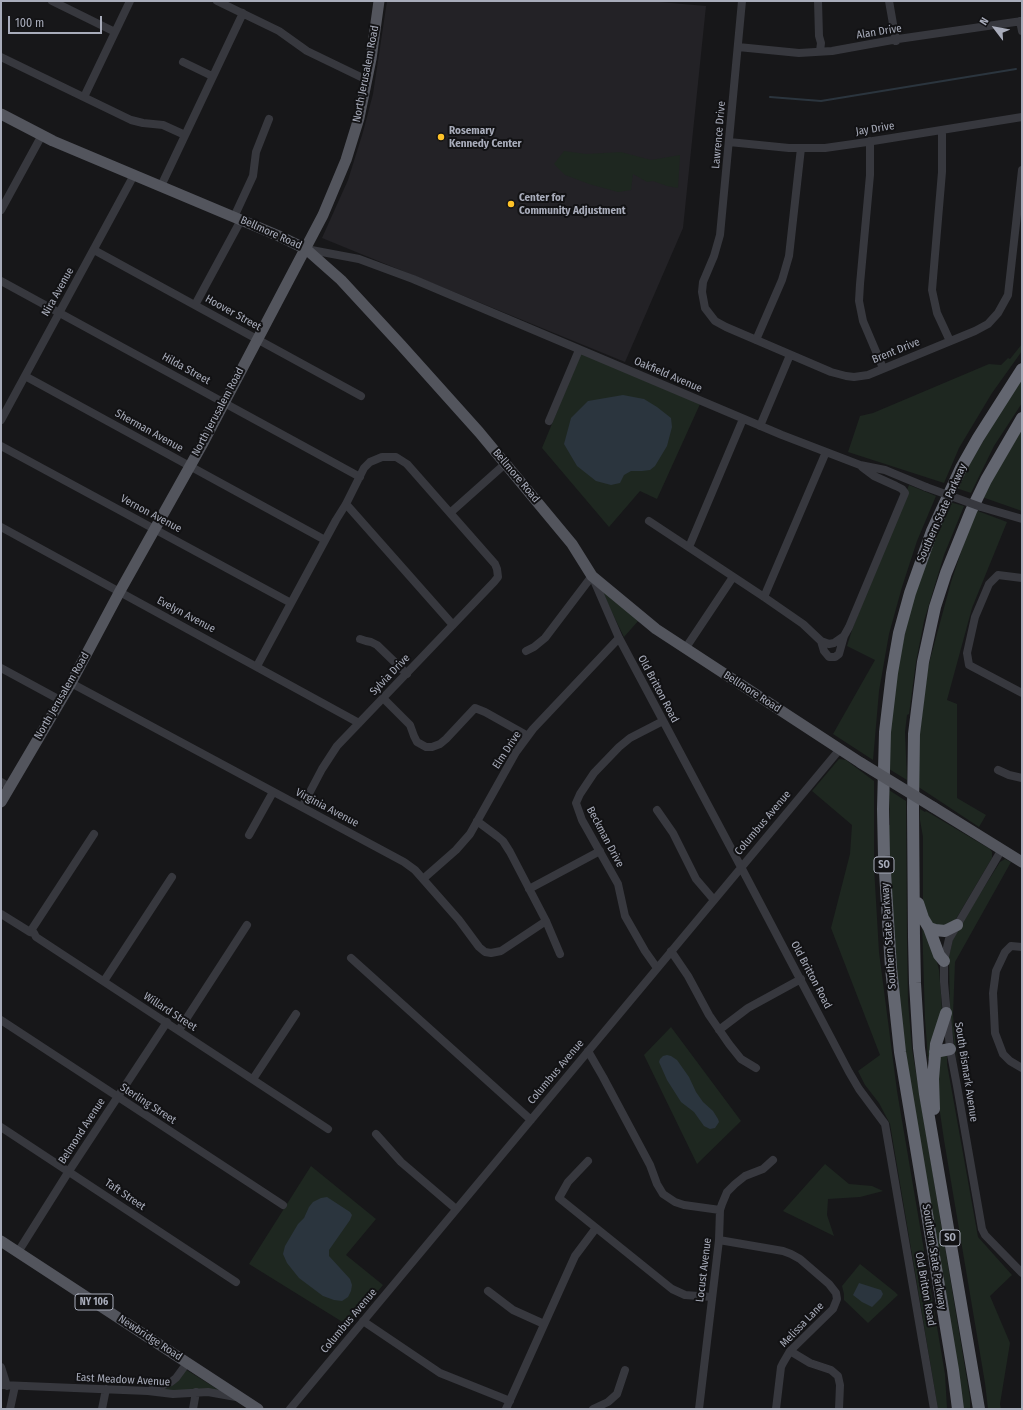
<!DOCTYPE html>
<html>
<head>
<meta charset="utf-8">
<style>
	body { margin:0 }
	#map { position:relative; width:1023px; height:1410px; overflow:hidden; background:#171719; font-family:"Fira Sans Condensed",sans-serif }
	canvas { display:block }
	.frame { position:absolute; inset:0; border:2px solid #a8acba; pointer-events:none }
	.north { position:absolute; left:975px; top:8px; width:40px; height:40px; -webkit-text-stroke:3px #121214; paint-order:stroke; rotate:302deg; font-size:11px; font-weight:700; line-height:16px; text-align:center; color:#a8acba }
	.north::after { content:''; display:block; margin:auto; width:14px; height:18px; background:#a8acba; clip-path:polygon(50% 0,100% 100%,50% 72%,0 100%) }
	.scale { position:absolute; left:8px; top:16px; width:94px; height:18px; box-sizing:border-box; border:2px solid #a8acba; border-top:0; padding-left:5px; font-size:12px; line-height:14px; white-space:nowrap; color:#a8acba; -webkit-text-stroke:3px #121214; paint-order:stroke }
</style>
</head>
<body>
<div id="map">
<canvas width="1023" height="1410"></canvas>
<div class="frame"></div>
<div class="north">N</div>
<div class="scale">100 m</div>
</div>
<script>
const g = document.querySelector('canvas').getContext('2d');
g.lineJoin = 'round';
function fillPath(path, color) {
  g.fillStyle = color;
  g.fill(path, 'evenodd');
}
function shape(rows) {
  const path = new Path2D();
  for (const r of rows) {
    path.moveTo(r[0], r[1]);
    for (let i = 2; i < r.length; i += 2) path.lineTo(r[i], r[i + 1]);
  }
  return path;
}
function stroke(path, color, width, dash) {
  g.strokeStyle = color;
  g.lineWidth = width;
  g.lineCap = dash ? 'butt' : 'round';
  g.setLineDash(dash || []);
  g.stroke(path);
}
function drawText(font, color, halo, rows, align = 'center') {
  g.font = font + ' "Fira Sans Condensed",sans-serif';
  g.lineWidth = 4;
  g.setLineDash([]);
  g.textBaseline = 'middle';
  g.strokeStyle = halo;
  g.fillStyle = color;
  for (const [text, x, y, turn = 0] of rows) {
    g.save();
    g.translate(x, y);
    g.rotate((+turn || 0) * Math.PI / 180);
    g.textAlign = isNaN(turn) ? turn : align;
    if (halo) g.strokeText(text, 0, 0);
    g.fillText(text, 0, 0);
    g.restore();
  }
}
fillPath(shape([
	[387,1,648,1,706,6,683,228,625,362,322,238,348,180,363,132,373,94]
]), '#232226');
fillPath(shape([
	[564,151,586,154,621,152,651,160,680,155,678,188,667,186,653,181,647,182,633,174,631,190,618,192,589,184,565,175,554,164],
	[1022,344,1022,351,992,393,959,448,944,483,848,452,860,416,873,413,989,364,1001,365,1008,358,1010,359],
	[581,353,700,404,657,499,640,491,609,527,542,448],
	[1022,374,1022,403,994,446,971,493,956,488],
	[1022,429,1022,511,982,497],
	[909,485,936,496,917,541,902,587,889,634,879,691,873,760,833,734,875,660,847,646,852,630],
	[950,502,964,506,944,555,924,621,916,662,909,714,907,715,905,732,907,780,889,769,891,709,900,656,908,619,926,555],
	[975,510,1007,522,972,608,947,700,957,704,957,798,986,815,979,827,917,786,919,740,928,667,951,582],
	[598,584,639,620,624,637],
	[839,759,846,760,874,781,874,867,879,952,897,1091,945,1374,947,1409,938,1409,890,1124,879,1103,865,1085,858,1071,880,1055,831,928,850,854,852,825,812,791],
	[889,790,906,801,907,942,908,1001,912,1049,970,1398,970,1409,963,1409,904,1047,897,986,888,825,890,825],
	[920,809,925,812,926,811,990,849,992,852,992,858,956,919,952,924,942,928,932,926,923,905,923,837,920,820],
	[1005,859,1011,862,955,962,953,1015,957,1062,950,1016,949,956,954,935,1000,862],
	[922,920,932,942,939,970,941,994,942,1011,930,1059,928,1059,925,1019],
	[671,1027,741,1121,697,1164,644,1055],
	[938,1053,947,1055,947,1064,978,1237,1012,1275,990,1296,1010,1343,1000,1404,1001,1409,988,1409,985,1383,944,1140,937,1092],
	[825,1164,849,1184,872,1186,883,1191,860,1197,828,1199,827,1215,834,1236,783,1211],
	[311,1166,376,1219,346,1255,383,1285,349,1326,249,1264],
	[860,1264,895,1292,898,1295,868,1323,844,1300,844,1294,842,1286],
	[185,1369,222,1392,156,1391]
]), '#1e2720');
fillPath(shape([
	[623,395,644,399,657,407,671,418,672,427,667,446,655,466,650,470,642,471,631,471,624,475,620,483,611,485,596,481,577,466,564,444,571,418,588,401],
	[667,1055,671,1056,677,1060,689,1077,696,1092,703,1102,713,1111,718,1119,719,1122,715,1128,710,1129,704,1126,694,1112,681,1102,667,1080,659,1062,660,1059,663,1056],
	[327,1197,350,1212,352,1215,350,1220,329,1250,329,1256,350,1279,352,1285,351,1291,348,1297,342,1301,334,1300,323,1296,299,1278,287,1263,283,1254,285,1246,298,1224,304,1218,309,1207,313,1202,321,1198],
	[859,1283,881,1290,883,1294,881,1298,872,1307,862,1302,853,1295]
]), '#2b353e');
stroke(shape([
	[770,97,821,101,1016,69]
]), '#2b353e', 2);
stroke(shape([
	[52,1,115,32],
	[217,1,279,31,307,51,367,80],
	[742,1,720,235,714,256,703,282,702,292,705,308,715,321,726,327,831,372,846,376,854,377,868,375,975,331,988,324,998,313,1008,295,1022,170],
	[818,1,819,36,821,43,820,51],
	[889,1,896,41],
	[1020,21,1022,31],
	[738,47,799,53,832,51,898,39,1022,21],
	[1,57,131,120,143,123,163,125,185,135],
	[183,62,212,76],
	[84,97,130,1],
	[942,130,942,172,932,290,937,313,950,341],
	[870,141,870,175,860,284,859,301,863,321,883,368],
	[729,142,789,148,825,148,867,142,1022,117],
	[161,186,243,13],
	[1,210,42,135],
	[234,217,253,176,256,152,269,119],
	[306,249,359,259,413,279,782,435,860,465,885,470,926,487],
	[94,250,361,396],
	[1,281,360,477],
	[195,305,241,220],
	[756,340,782,280,789,256,801,148],
	[25,376,325,540],
	[1,420,134,175],
	[549,421,579,350],
	[760,426,790,355],
	[1,446,291,603],
	[346,504,453,625],
	[981,507,1022,519],
	[450,513,505,464],
	[649,521,764,597,803,624,821,641,829,644,834,643,844,636],
	[1,527,359,723],
	[689,547,743,419],
	[1022,578,998,575,989,584,975,617,967,653,969,665,1022,693],
	[764,597,826,452],
	[360,639,366,641,371,642,377,645,407,674],
	[821,641,824,651,829,657,835,657,839,654,844,636,849,627,905,493,902,489,896,486,874,476,862,467],
	[685,649,733,577],
	[526,651,534,647,545,638,592,576,619,638,741,867,849,1072,859,1089,885,1124,934,1409],
	[257,666,336,520,346,504,364,468,370,462,382,457,396,457,407,464,495,564,497,569,498,577,494,582,337,746,322,769,302,807],
	[1,668,60,700],
	[71,683,404,862,415,870,459,920,479,947,485,952,491,953,501,951,546,921],
	[383,698,410,725,414,736,417,742,426,747,432,747,440,744,446,739,475,708,485,712,528,736],
	[998,770,1009,775,1022,778],
	[1,782,9,787],
	[657,810,673,833,696,879,714,900],
	[477,821,497,836,503,841,510,852,546,921,560,954],
	[249,835,273,792],
	[1002,849,949,939,944,961,944,982,950,1049,957,1086,982,1229,985,1235,1022,1273],
	[423,879,456,850,470,834,516,752,533,729,619,638],
	[529,889,600,851],
	[1,914,30,932,34,933,36,937,328,1129],
	[30,932,94,834],
	[1022,947,1011,946,1005,952,996,971,993,993,995,1033,1003,1054,1010,1061,1022,1068],
	[671,951,688,976,709,1015,729,1044,741,1059,756,1068],
	[351,958,531,1120],
	[657,968,645,951,625,916,618,884,582,820,576,803,580,794,594,773,619,747,630,738,663,721],
	[104,981,172,877],
	[1,1020,283,1205],
	[179,1030,247,925],
	[719,1030,748,1008,801,979],
	[588,1051,603,1077,650,1165,657,1184,663,1194,675,1202,684,1205,720,1210],
	[253,1079,296,1014],
	[1,1127,236,1282],
	[376,1134,401,1162,456,1209],
	[588,1161,568,1182,559,1198,672,1289,685,1295,712,1297],
	[719,1240,783,1251,791,1254,800,1259,829,1284,836,1293,837,1299,833,1309,790,1351,783,1363,781,1367,776,1409],
	[18,1252,69,1171,167,1022],
	[488,1291,513,1310,544,1324],
	[363,1321,440,1373,510,1401],
	[790,1351,810,1363,831,1370,838,1376,840,1385,839,1409],
	[1,1367,7,1386],
	[1,1385,148,1391,173,1394,208,1392,236,1397],
	[151,1390,171,1382,176,1378,187,1363],
	[10,1409,15,1386],
	[102,1409,106,1389],
	[193,1409,196,1392],
	[290,1409,840,749],
	[506,1409,575,1256,596,1228],
	[593,1409,608,1402,617,1394,625,1370],
	[699,1409,719,1240,720,1210,722,1204,727,1192,735,1184,745,1176,763,1169,773,1160]
]), '#37383e', 8);
stroke(shape([
	[1,114,53,141,279,236,306,249,341,280,401,345,479,432,572,544,592,576,656,629,861,763],
	[1,802,71,683,120,591,203,443,323,215,346,160,359,118,371,59,379,1],
	[933,807,1022,862],
	[1,1241,258,1409]
]), '#53555d', 11);
stroke(shape([
	[918,903,923,918,929,928,939,955,944,961],
	[929,928,935,930,945,931,957,925],
	[935,1052,950,1049],
	[934,1109,933,1079,936,1044,946,1013],
	[958,1409,953,1370,900,1052,891,968,884,856,883,809,885,732,892,673,899,633,910,593,932,531,961,468,978,438,1022,369],
	[979,1409,925,1094,919,1048,915,983,914,937,913,807,914,734,923,662,935,607,946,573,971,511,986,480,1022,418]
]), '#636670', 12);
stroke(shape([
	[926,487,981,507]
]), '#37383e', 8);
stroke(shape([
	[861,763,933,807]
]), '#53555d', 11);
for (const [x, y, r, color] of [
	[441,137,4,"#ffc328"],
	[511,204,4,"#ffc328"]
]) {
  const dot = new Path2D();
  dot.arc(x, y, r, 0, 2 * Math.PI);
  g.fillStyle = color;
  g.fill(dot);
  stroke(dot, '#121214', 1.5);
}
for (const [x, y, w] of [
	[884,865,20],
	[950,1238,20],
	[94,1302,38]
]) {
  const box = new Path2D();
  box.roundRect(x - w / 2, y - 8, w, 16, 3);
  g.fillStyle = '#121214';
  g.fill(box);
  stroke(box, '#a8acba', 1);
}
drawText('bold 10px', '#a8acba', null, [
	["SO",884,865],
	["SO",950,1238],
	["NY 106",94,1302]
]);
drawText('11px', '#a8acba', '#121214', [
	["Alan Drive",879,32,-9],
	["North Jerusalem Road",366,74,-79],
	["Jay Drive",875,129,-9],
	["Lawrence Drive",719,135,-85],
	["Bellmore Road",271,233,24],
	["Nira Avenue",58,292,-61],
	["Hoover Street",233,313,29],
	["Brent Drive",896,351,-22],
	["Hilda Street",186,369,29],
	["Oakfield Avenue",668,375,23],
	["North Jerusalem Road",218,412,-62],
	["Sherman Avenue",149,431,29],
	["Bellmore Road",516,476,50],
	["Southern State Parkway",942,513,-66],
	["Vernon Avenue",151,514,28],
	["Evelyn Avenue",186,615,28],
	["Sylvia Drive",390,675,-46],
	["Old Britton Road",658,689,62],
	["Bellmore Road",752,692,33],
	["North Jerusalem Road",62,696,-60],
	["Elm Drive",507,750,-57],
	["Virginia Avenue",327,808,28],
	["Columbus Avenue",763,823,-50],
	["Beckman Drive",605,837,62],
	["Southern State Parkway",889,936,-94],
	["Old Britton Road",811,975,62],
	["Willard Street",170,1012,33],
	["Columbus Avenue",556,1072,-50],
	["South Bismark Avenue",966,1072,81],
	["Sterling Street",148,1104,33],
	["Belmond Avenue",82,1131,-57],
	["Taft Street",125,1195,34],
	["Southern State Parkway",934,1257,81],
	["Locust Avenue",704,1270,-83],
	["Old Britton Road",925,1289,80],
	["Columbus Avenue",349,1321,-50],
	["Melissa Lane",802,1325,-46],
	["Newbridge Road",150,1338,33],
	["East Meadow Avenue",123,1380,3]
]);
drawText('bold 11px', '#a8acba', '#121214', [
	["Rosemary",449,131],
	["Kennedy Center",449,144],
	["Center for",519,198],
	["Community Adjustment",519,211]
], 'left');
</script>
</body>
</html>
